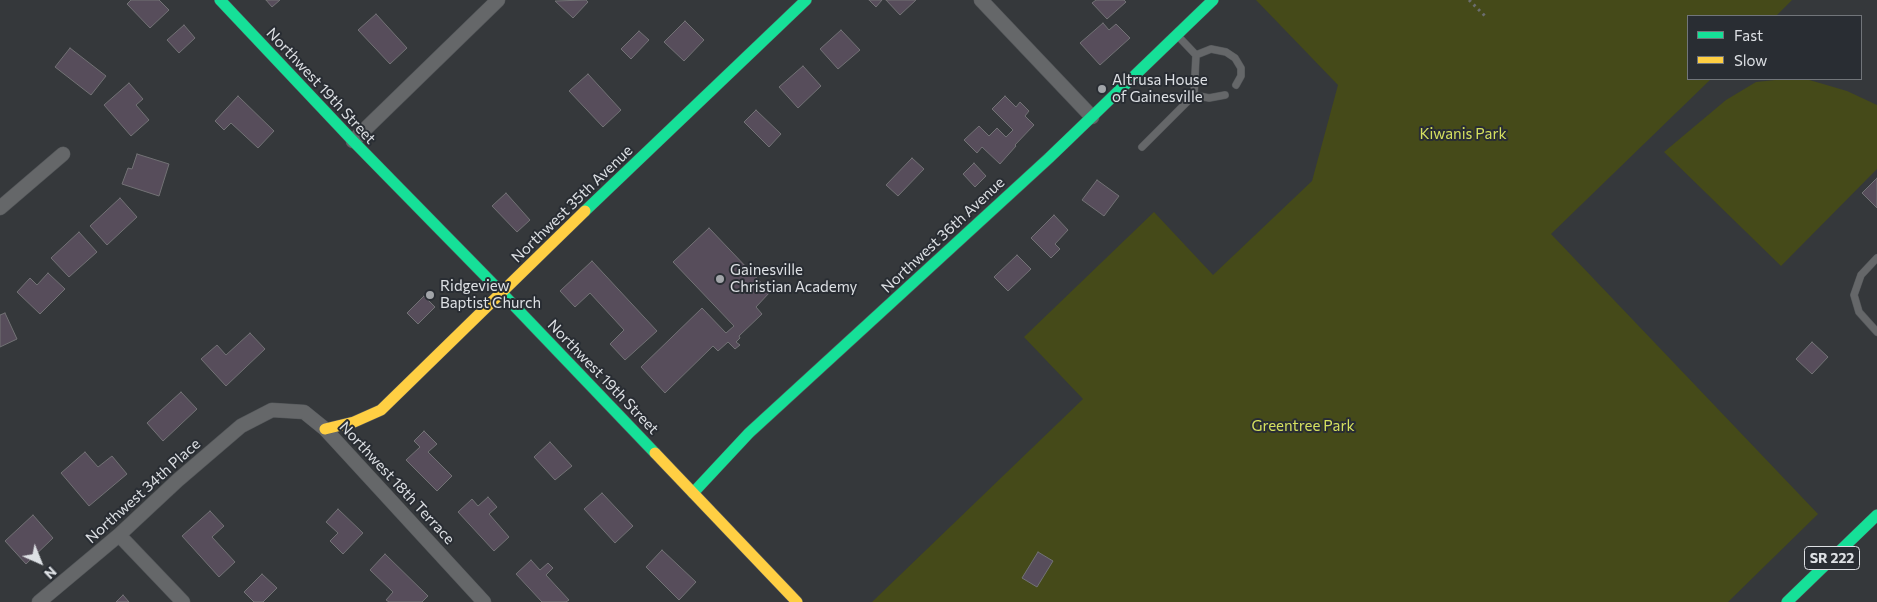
<!DOCTYPE html>
<html>
<head>
<meta charset="utf-8">
<style>
	body { margin:0 }
	#map { position:relative; width:1877px; height:602px; overflow:hidden; background:#35383b; font-family:Commissioner,sans-serif }
	canvas { display:block }
	.legend { position:absolute; left:1687px; top:15px; width:175px; height:65px; box-sizing:border-box; background:#292d33; border:1px solid #71757a; margin:0; padding:6px 9px; list-style:none; font-size:15px; color:#dde0e4 }
	.legend li { display:flex; align-items:center; gap:10px; height:25px }
	.legend b { width:25px; border:1px solid #71757a }
	.north { position:absolute; left:15px; top:537px; width:50px; height:50px; -webkit-text-stroke:4px #292d33; paint-order:stroke; rotate:136deg; font-size:14px; font-weight:700; line-height:20px; text-align:center; color:#dde0e4 }
	.north::after { content:''; display:block; margin:auto; width:18px; height:22px; background:#dde0e4; clip-path:polygon(50% 0,100% 100%,50% 72%,0 100%) }
</style>
</head>
<body>
<div id="map">
<canvas width="1877" height="602"></canvas>
<ul class="legend">
<li><b style="height:6px;background:#16e098"></b>Fast</li>
<li><b style="height:6px;background:#ffcf43"></b>Slow</li>
</ul>
<div class="north">N</div>
</div>
<script>
const g = document.querySelector('canvas').getContext('2d');
g.lineJoin = 'round';
function fillPath(path, color) {
  g.fillStyle = color;
  g.fill(path, 'evenodd');
}
function shape(rows) {
  const path = new Path2D();
  for (const r of rows) {
    path.moveTo(r[0], r[1]);
    for (let i = 2; i < r.length; i += 2) path.lineTo(r[i], r[i + 1]);
  }
  return path;
}
function stroke(path, color, width, dash) {
  g.strokeStyle = color;
  g.lineWidth = width;
  g.lineCap = dash ? 'butt' : 'round';
  g.setLineDash(dash || []);
  g.stroke(path);
}
function drawText(font, color, halo, rows, align = 'center') {
  g.font = font + ' Commissioner,sans-serif';
  g.lineWidth = 4;
  g.setLineDash([]);
  g.textBaseline = 'middle';
  g.strokeStyle = halo;
  g.fillStyle = color;
  for (const [text, x, y, turn = 0] of rows) {
    g.save();
    g.translate(x, y);
    g.rotate((+turn || 0) * Math.PI / 180);
    g.textAlign = isNaN(turn) ? turn : align;
    if (halo) g.strokeText(text, 0, 0);
    g.fillText(text, 0, 0);
    g.restore();
  }
}
fillPath(shape([
	[1256,0,1792,0,1776,16,1688,16,1688,79,1711,79,1551,234,1818,514,1728,602,872,602,1083,399,1024,337,1154,212,1213,275,1312,181,1338,85],
	[1785,79,1806,79,1847,91,1877,105,1877,169,1781,266,1664,152,1726,100,1756,82]
]), '#454a19');
const building = shape([
	[131,0,159,0,169,10,150,28,127,4,131,0],
	[266,0,280,0,272,7,266,0],
	[586,0,588,2,573,18,555,1,586,0],
	[869,0,882,0,876,7,869,0],
	[886,0,916,0,900,15,886,0],
	[1096,0,1124,0,1126,2,1107,19,1092,3,1096,0],
	[376,14,407,48,390,64,358,30,376,14],
	[685,21,704,40,684,61,664,42,685,21],
	[1103,23,1109,30,1116,24,1130,38,1100,65,1080,43,1103,23],
	[184,25,195,38,179,53,167,40,184,25],
	[841,30,860,50,838,69,820,49,841,30],
	[639,31,649,40,631,59,621,49,639,31],
	[70,48,106,76,91,95,55,67,70,48],
	[803,66,821,86,798,108,779,87,803,66],
	[588,74,621,110,603,127,569,91,588,74],
	[129,83,143,99,136,105,149,120,131,136,104,105,129,83],
	[238,96,274,131,258,148,231,123,224,130,215,121,238,96],
	[1005,96,1016,107,1020,102,1029,111,1025,116,1034,125,1015,145,1016,146,1000,164,982,147,977,153,964,140,979,126,989,136,997,128,1006,137,1013,130,992,109,1005,96],
	[756,110,781,134,769,147,744,122,756,110],
	[137,154,169,164,159,196,122,184,128,168,132,169,137,154],
	[912,158,924,169,898,196,886,185,912,158],
	[974,163,986,176,975,187,963,174,974,163],
	[1877,178,1877,208,1862,193,1877,178],
	[1097,180,1119,196,1104,216,1082,200,1097,180],
	[506,193,530,220,517,232,492,206,506,193],
	[120,198,137,217,107,245,90,226,120,198],
	[1054,215,1068,230,1055,244,1060,249,1051,258,1031,238,1054,215],
	[709,228,770,292,756,307,762,314,739,336,740,338,736,342,740,345,735,349,728,342,718,351,713,346,665,393,641,367,702,308,726,333,734,326,673,262,709,228],
	[79,232,97,252,69,277,51,258,79,232],
	[1017,255,1031,269,1008,291,994,277,1017,255],
	[592,261,657,331,625,360,610,344,624,330,590,293,575,307,560,291,592,261],
	[48,273,65,289,40,314,17,292,30,278,37,285,48,273],
	[424,296,435,307,418,324,407,313,424,296],
	[5,313,17,339,0,347,0,315,5,313],
	[250,333,265,349,226,386,201,359,217,345,226,355,250,333],
	[1812,342,1828,357,1812,374,1796,359,1812,342],
	[181,392,197,409,163,441,147,423,181,392],
	[424,431,437,444,428,452,452,476,437,491,406,460,420,447,414,441,424,431],
	[550,442,572,466,555,480,534,457,550,442],
	[85,452,98,467,112,456,127,474,89,506,61,473,85,452],
	[602,493,633,526,615,543,584,509,602,493],
	[488,497,497,507,489,514,509,537,494,551,458,512,472,499,478,506,488,497],
	[338,509,363,533,343,554,330,541,338,533,326,522,338,509],
	[210,511,224,526,212,537,235,562,219,577,182,536,210,511],
	[33,515,53,538,26,564,5,541,33,515],
	[662,550,696,582,679,600,646,567,662,550],
	[1038,552,1053,561,1037,587,1022,578,1038,552],
	[385,554,428,596,422,602,389,602,386,600,393,592,370,570,385,554],
	[531,560,540,570,548,563,553,568,546,575,569,600,566,602,542,602,516,574,531,560],
	[262,574,277,588,263,602,254,602,244,592,262,574],
	[123,595,129,602,116,602,123,595]
]);
fillPath(building, '#574d5b');
stroke(building, '#727275', 1);
const lane = shape([
	[1196,55,1211,49,1226,52,1235,58,1241,68,1241,76,1236,85],
	[1194,95,1209,98,1225,95],
	[1142,147,1194,95,1196,55,1177,35],
	[1877,258,1861,275,1854,295,1859,312,1877,332]
]);
const street = shape([
	[981,0,1092,117],
	[353,141,498,0],
	[0,208,63,154],
	[119,535,183,602],
	[39,602,119,535,178,480,241,426,272,410,304,412,325,429,484,602]
]);
const fast = shape([
	[220,0,353,141,501,292,655,453],
	[585,211,806,0],
	[693,493,749,433,1049,158,1213,0],
	[1787,602,1877,515]
]);
const slow = shape([
	[325,429,354,422,381,410,585,211],
	[655,453,797,602]
]);
stroke(lane, '#535659', 8);
stroke(street, '#535659', 15);
stroke(fast, '#535659', 12);
stroke(slow, '#535659', 12);
stroke(shape([
	[1469,0,1487,18]
]), '#6b6d6f', 3, [2.5, 4]);
stroke(lane, '#656769', 7);
stroke(street, '#656769', 14);
stroke(fast, '#16e098', 11);
stroke(slow, '#ffcf43', 11);
for (const [x, y, r, color] of [
	[1102,89,5,"#a2a5a9"],
	[720,279,5,"#a2a5a9"],
	[430,295,5,"#a2a5a9"]
]) {
  const dot = new Path2D();
  dot.arc(x, y, r, 0, 2 * Math.PI);
  g.fillStyle = color;
  g.fill(dot);
  stroke(dot, '#292d33', 2);
}
for (const [x, y, w] of [
	[1832,558,55]
]) {
  const box = new Path2D();
  box.roundRect(x - w / 2, y - 11.5, w, 23, 4);
  g.fillStyle = '#292d33';
  g.fill(box);
  stroke(box, '#dde0e4', 1);
}
drawText('bold 14px', '#dde0e4', null, [
	["SR 222",1832,558]
]);
drawText('15px', '#dde0e4', '#292d33', [
	["Altrusa House",1112,80],
	["of Gainesville",1112,97],
	["Gainesville",730,270],
	["Christian Academy",730,287],
	["Ridgeview",440,286],
	["Baptist Church",440,303]
], 'left');
drawText('15px', '#dde0e4', '#292d33', [
	["Northwest 19th Street",321,86,47],
	["Northwest 35th Avenue",572,204,-44],
	["Northwest 36th Avenue",943,235,-43],
	["Northwest 19th Street",603,377,46],
	["Northwest 18th Terrace",397,483,47],
	["Northwest 34th Place",143,491,-42]
]);
drawText('15px', '#d5e05f', '#292d33', [
	["Kiwanis Park",1463,134],
	["Greentree Park",1303,426]
]);
</script>
</body>
</html>
